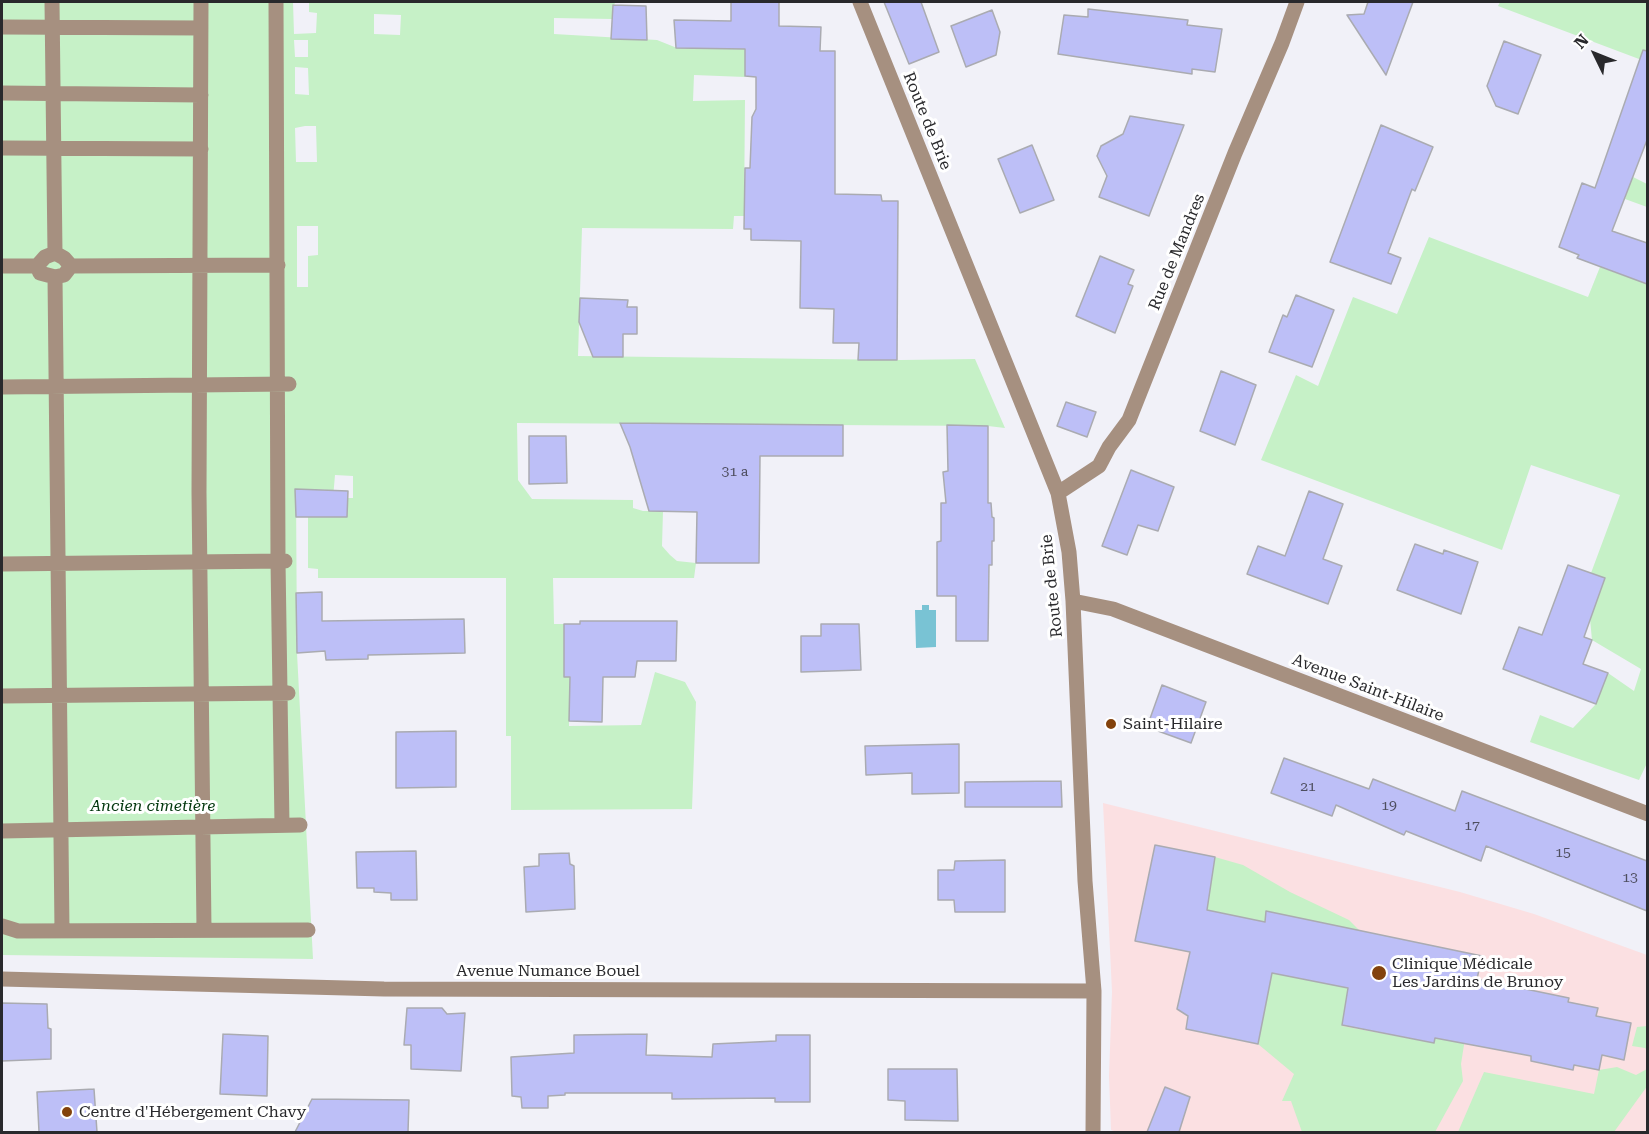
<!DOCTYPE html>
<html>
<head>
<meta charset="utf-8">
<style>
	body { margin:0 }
	#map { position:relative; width:1649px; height:1134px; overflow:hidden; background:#f1f1f8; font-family:"Roboto Serif",serif }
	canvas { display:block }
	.frame { position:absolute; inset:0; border:3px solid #29292c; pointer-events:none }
	.north { position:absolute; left:1565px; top:24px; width:60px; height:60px; -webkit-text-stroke:4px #fff; paint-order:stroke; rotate:313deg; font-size:16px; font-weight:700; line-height:24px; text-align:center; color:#29292c }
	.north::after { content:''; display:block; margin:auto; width:21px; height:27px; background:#29292c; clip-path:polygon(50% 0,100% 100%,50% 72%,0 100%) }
</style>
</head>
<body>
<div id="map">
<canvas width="1649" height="1134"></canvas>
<div class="frame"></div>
<div class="north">N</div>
</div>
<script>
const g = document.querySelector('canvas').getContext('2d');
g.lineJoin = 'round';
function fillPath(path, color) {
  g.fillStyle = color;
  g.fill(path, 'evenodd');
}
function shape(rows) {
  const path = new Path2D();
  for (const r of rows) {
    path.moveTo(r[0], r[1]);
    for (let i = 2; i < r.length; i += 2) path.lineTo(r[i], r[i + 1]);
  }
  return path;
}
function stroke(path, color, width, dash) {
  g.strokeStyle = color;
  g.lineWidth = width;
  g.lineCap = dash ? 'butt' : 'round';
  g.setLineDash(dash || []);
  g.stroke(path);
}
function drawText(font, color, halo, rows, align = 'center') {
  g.font = font + ' "Roboto Serif",serif';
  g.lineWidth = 6;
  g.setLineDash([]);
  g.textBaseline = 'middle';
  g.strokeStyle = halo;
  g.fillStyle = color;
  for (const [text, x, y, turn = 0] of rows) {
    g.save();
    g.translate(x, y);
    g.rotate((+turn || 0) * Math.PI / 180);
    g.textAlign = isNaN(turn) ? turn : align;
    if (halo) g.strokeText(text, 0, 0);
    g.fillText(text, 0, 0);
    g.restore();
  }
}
fillPath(shape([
	[1103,803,1460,892,1534,914,1647,955,1647,1132,1117,1132,1111,1130,1109,1076,1112,992]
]), '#fbe0e2');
fillPath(shape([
	[2,2,293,2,294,34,316,33,317,13,309,12,309,2,615,2,612,19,554,18,554,34,657,40,677,48,745,49,745,77,694,75,693,101,745,100,744,216,734,216,733,229,582,228,578,356,901,360,975,359,1005,428,988,426,517,423,518,480,532,499,633,500,633,508,643,511,663,511,662,546,670,555,677,561,696,563,694,578,553,578,554,624,564,624,570,677,569,726,641,725,655,672,685,682,696,702,692,809,511,810,511,736,506,736,506,578,318,578,318,569,308,568,308,517,347,517,348,498,353,498,353,476,335,475,333,498,330,490,296,489,297,653,313,959,2,955],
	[374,14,401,15,400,35,374,34],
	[294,40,308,40,308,57,295,57],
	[295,67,308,68,309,95,295,94],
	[305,126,316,126,317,162,296,162,295,128],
	[297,226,318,226,318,255,308,256,308,287,297,287],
	[1500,2,1647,2,1647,62,1498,6],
	[1631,176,1647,184,1647,207,1625,199],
	[1429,237,1588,297,1600,267,1647,284,1648,761,1639,780,1530,742,1540,715,1573,728,1596,704,1608,673,1634,691,1641,669,1592,640,1590,619,1591,573,1620,495,1531,465,1502,550,1261,460,1296,375,1318,386,1353,297,1397,314],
	[1215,857,1243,865,1290,892,1349,920,1360,931,1266,912,1265,922,1207,910],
	[1272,973,1348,988,1342,1026,1434,1043,1441,1007,1469,1013,1461,1064,1463,1081,1435,1132,1302,1132,1291,1101,1282,1101,1294,1074,1258,1044],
	[1647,1026,1647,1050,1645,1048,1632,1046,1637,1027],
	[1617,1067,1636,1075,1647,1069,1648,1085,1614,1132,1617,1132,1458,1132,1484,1072,1594,1094,1599,1070]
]), '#c6f1c7');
fillPath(shape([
	[922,605,929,605,929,610,936,610,936,647,916,648,915,610,922,610]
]), '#79c3d4');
const building = shape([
	[731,2,779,2,779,26,821,27,820,51,835,51,835,194,881,195,882,201,898,201,897,360,858,360,859,343,833,343,834,309,800,308,801,241,751,240,751,229,744,229,745,168,750,168,752,117,756,109,756,77,745,76,745,49,676,48,674,20,731,21,731,2],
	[884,2,921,2,939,52,909,64,884,2],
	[1368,2,1413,2,1386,75,1347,15,1364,14,1368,2],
	[613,5,646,6,647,40,611,39,613,5],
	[1088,9,1188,20,1187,25,1222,29,1215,72,1192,69,1192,74,1058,54,1064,15,1088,17,1088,9],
	[992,10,1000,32,996,55,966,67,951,26,992,10],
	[1504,41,1541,55,1518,114,1496,106,1487,86,1504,41],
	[1643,50,1647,51,1647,140,1612,231,1647,243,1647,284,1577,258,1579,255,1559,247,1582,183,1595,188,1643,50],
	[1130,116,1184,125,1149,216,1099,197,1107,176,1097,156,1101,146,1123,134,1130,116],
	[1381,125,1433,147,1415,191,1412,189,1388,253,1401,258,1391,284,1330,262,1381,125],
	[1032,145,1054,200,1020,213,998,159,1032,145],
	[1100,256,1134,270,1128,284,1133,286,1115,333,1076,316,1100,256],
	[1296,295,1334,310,1312,367,1269,352,1283,315,1287,317,1296,295],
	[580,298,628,300,627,307,637,307,637,334,623,334,623,357,593,357,579,322,580,298],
	[1221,371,1256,385,1235,445,1200,431,1221,371],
	[1066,402,1096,412,1087,437,1057,426,1066,402],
	[620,423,843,425,843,456,760,456,759,563,696,563,697,512,649,511,630,447,620,423],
	[947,425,988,426,988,503,991,503,992,517,994,518,994,541,992,541,992,565,989,565,988,641,956,641,956,596,937,596,937,542,941,541,941,503,946,503,943,472,948,471,947,425],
	[529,436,566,436,567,483,529,484,529,436],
	[1131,470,1174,487,1158,531,1138,525,1127,555,1102,546,1131,470],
	[295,489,348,491,347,517,296,517,295,489],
	[1309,491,1343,504,1323,559,1342,566,1328,604,1247,574,1258,546,1285,556,1309,491],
	[1415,544,1443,554,1444,550,1478,562,1461,614,1397,590,1415,544],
	[1568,565,1605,578,1584,637,1592,640,1583,664,1608,673,1596,704,1503,669,1519,627,1542,635,1568,565],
	[322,592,322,621,464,619,465,653,368,655,368,659,326,660,325,651,297,653,296,593,322,592],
	[580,621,677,621,676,661,637,661,635,677,603,677,602,722,569,721,570,677,564,677,564,624,580,624,580,621],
	[821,624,859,624,861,670,801,672,801,636,821,636,821,624],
	[1162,685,1206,702,1191,743,1147,727,1162,685],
	[456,731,456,787,396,788,396,732,456,731],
	[959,744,959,793,912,794,912,773,866,775,865,746,959,744],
	[1284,758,1369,789,1373,779,1455,811,1462,791,1647,861,1647,911,1486,846,1481,861,1406,831,1404,835,1336,805,1332,816,1271,793,1284,758],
	[1061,781,1062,807,965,807,965,782,1061,781],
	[1155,845,1215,857,1207,910,1265,922,1266,911,1482,956,1477,979,1569,998,1568,1002,1598,1008,1596,1016,1631,1023,1624,1060,1602,1055,1599,1070,1574,1065,1573,1070,1531,1061,1531,1056,1435,1038,1434,1043,1342,1025,1348,988,1272,973,1258,1044,1186,1029,1188,1016,1177,1009,1190,952,1135,941,1155,845],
	[416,851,417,900,391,900,391,893,374,892,374,888,357,888,356,852,416,851],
	[569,853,570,864,574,866,575,909,526,912,524,867,539,866,539,854,569,853],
	[1005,860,1005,912,955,912,954,900,938,900,938,870,954,870,955,861,1005,860],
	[2,1003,47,1004,48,1028,51,1029,51,1059,2,1061,2,1003],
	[407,1008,442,1008,447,1014,465,1013,461,1071,411,1069,411,1045,404,1045,407,1008],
	[223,1034,268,1036,267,1096,220,1094,223,1034],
	[647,1034,646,1055,712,1057,713,1044,776,1041,776,1035,810,1035,810,1102,775,1102,775,1098,672,1099,672,1093,565,1093,565,1095,548,1096,548,1108,522,1108,521,1097,512,1096,511,1057,574,1053,574,1035,647,1034],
	[888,1069,957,1069,958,1121,905,1120,905,1101,888,1100,888,1069],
	[1165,1087,1190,1097,1179,1132,1147,1132,1165,1087],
	[94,1089,97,1132,39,1132,37,1092,94,1089],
	[312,1099,409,1100,408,1132,295,1132,312,1099]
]);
fillPath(building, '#bdbff7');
stroke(building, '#aaabb1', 1.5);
stroke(shape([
	[52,2,55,253],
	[201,2,199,492,204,930],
	[276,2,278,561,282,825],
	[860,2,1058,493,1069,552,1073,601,1085,881,1094,991,1093,1132],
	[2,27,201,28],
	[2,93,201,95],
	[2,148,201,149],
	[55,253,64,258,71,266,64,275,55,277,40,273,37,266,45,257,55,253],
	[2,266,37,266],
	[71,266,278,265],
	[55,277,62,931],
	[2,387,289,384],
	[1058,493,1099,466,1109,447,1129,420,1235,153,1282,43,1297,2],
	[2,564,285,561],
	[1073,601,1113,609,1648,814],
	[2,696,288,693],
	[2,831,300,825],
	[2,926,18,931,308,930],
	[2,979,384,989,1094,991]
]), '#a69080', 15);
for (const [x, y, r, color] of [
	[1111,724,6,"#83420c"],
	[1379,973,8,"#83420c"],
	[67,1112,6,"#83420c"]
]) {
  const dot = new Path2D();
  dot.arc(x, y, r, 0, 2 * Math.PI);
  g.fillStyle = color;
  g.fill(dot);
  stroke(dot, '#fff', 2);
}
drawText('14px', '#4e4e5f', null, [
	["31 a",735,472],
	["21",1308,787],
	["19",1389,806],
	["17",1472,826],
	["15",1563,853],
	["13",1630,878]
]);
drawText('16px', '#29292c', '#fff', [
	["Route de Brie",927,121,68],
	["Rue de Mandres",1177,252,-68],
	["Route de Brie",1052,586,-96],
	["Avenue Saint-Hilaire",1368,688,21],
	["Avenue Numance Bouel",548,971]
]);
drawText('16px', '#29292c', '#fff', [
	["Saint-Hilaire",1123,724],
	["Clinique Médicale",1392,964],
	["Les Jardins de Brunoy",1392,982],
	["Centre d'Hébergement Chavy",79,1112]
], 'left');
drawText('italic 16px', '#03370e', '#fff', [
	["Ancien cimetière",153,806]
]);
</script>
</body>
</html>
